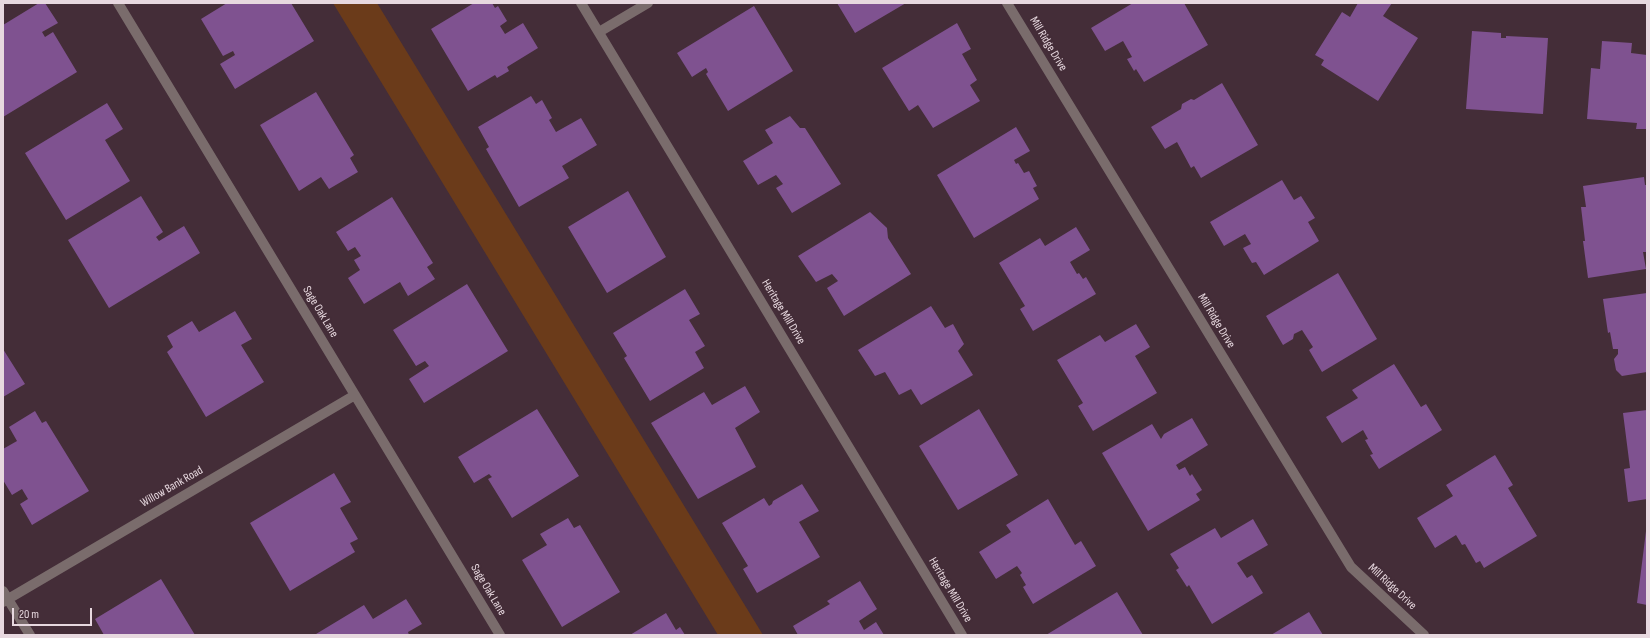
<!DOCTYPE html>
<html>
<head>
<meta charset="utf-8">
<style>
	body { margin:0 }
	#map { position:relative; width:1650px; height:638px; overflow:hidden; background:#442d38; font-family:"Sofia Sans Condensed",sans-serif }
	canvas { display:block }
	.frame { position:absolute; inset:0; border:4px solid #e7d8df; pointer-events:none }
	.scale { position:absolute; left:12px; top:608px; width:80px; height:18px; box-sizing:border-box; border:2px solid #e7d8df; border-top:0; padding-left:5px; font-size:12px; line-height:14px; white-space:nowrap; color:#e7d8df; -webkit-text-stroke:3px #442d38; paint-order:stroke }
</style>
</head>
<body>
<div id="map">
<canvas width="1650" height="638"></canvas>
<div class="frame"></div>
<div class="scale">20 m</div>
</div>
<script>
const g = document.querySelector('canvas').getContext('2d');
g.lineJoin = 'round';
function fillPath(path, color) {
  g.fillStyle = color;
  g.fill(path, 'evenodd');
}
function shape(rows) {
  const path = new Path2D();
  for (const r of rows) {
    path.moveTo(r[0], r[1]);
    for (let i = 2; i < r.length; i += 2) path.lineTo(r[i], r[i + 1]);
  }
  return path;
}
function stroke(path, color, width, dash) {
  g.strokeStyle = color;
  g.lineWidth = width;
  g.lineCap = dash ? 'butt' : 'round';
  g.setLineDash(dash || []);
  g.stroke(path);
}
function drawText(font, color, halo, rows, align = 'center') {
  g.font = font + ' "Sofia Sans Condensed",sans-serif';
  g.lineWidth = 4;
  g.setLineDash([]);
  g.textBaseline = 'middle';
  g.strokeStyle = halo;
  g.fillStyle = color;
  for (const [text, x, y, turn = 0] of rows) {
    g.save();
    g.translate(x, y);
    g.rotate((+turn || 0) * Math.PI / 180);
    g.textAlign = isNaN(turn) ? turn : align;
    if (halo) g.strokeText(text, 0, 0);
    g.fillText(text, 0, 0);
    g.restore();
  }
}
fillPath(shape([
	[333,3,377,3,763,635,718,635]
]), '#6b3b1a');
fillPath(shape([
	[39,3,45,3,58,23,42,32,45,37,53,32,77,72,3,117,3,25],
	[227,3,291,3,314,41,235,89,220,64,235,55,233,51,223,56,201,19],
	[474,3,492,3,495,8,498,6,507,21,500,26,505,34,523,23,538,48,507,67,509,71,497,78,495,75,468,91,431,29],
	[837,3,906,3,855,33],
	[1133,3,1184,3,1208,45,1144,82,1136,69,1134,71,1127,59,1132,57,1123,41,1105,51,1091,28],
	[1358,3,1392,3,1383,16,1418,38,1378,101,1321,65,1324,60,1315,55,1342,12,1350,17],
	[754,6,793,71,728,111,706,74,708,72,706,68,692,77,677,53],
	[957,23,971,49,962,54,977,80,970,85,980,101,933,128,918,105,909,111,882,68],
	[1472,31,1501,33,1501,38,1506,38,1506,36,1548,38,1543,114,1466,109],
	[1602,41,1632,43,1631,53,1647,55,1647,129,1636,129,1637,123,1587,119,1591,68,1600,69],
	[1222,83,1258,145,1201,178,1194,166,1191,168,1177,142,1165,149,1151,127,1181,109,1182,104,1191,99,1194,100],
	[316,92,354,155,350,158,358,172,329,189,321,177,299,191,260,125],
	[531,96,536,104,542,100,552,118,549,120,556,132,581,118,597,145,562,166,569,178,519,207,486,149,489,147,478,127],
	[107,103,123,129,105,140,130,181,66,220,25,153],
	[790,116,800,128,805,128,841,184,792,213,776,188,783,184,776,175,758,185,743,161,773,143,765,130],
	[1016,127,1030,151,1014,160,1016,164,1018,163,1024,173,1029,171,1037,186,1033,188,1039,199,974,238,937,175],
	[1644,177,1645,185,1647,185,1647,252,1643,252,1646,269,1588,278,1583,241,1585,241,1581,207,1586,207,1583,186],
	[1282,180,1294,200,1301,196,1315,218,1308,222,1319,241,1264,275,1256,262,1252,263,1243,248,1251,244,1245,234,1224,246,1210,222],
	[628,191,666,257,607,293,568,227],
	[141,196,163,232,156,237,159,241,184,226,200,253,109,308,68,240],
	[392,197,433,263,427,267,435,279,408,296,400,282,364,304,348,278,360,270,354,260,361,256,355,247,348,251,336,232],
	[870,212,887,228,888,238,911,274,844,316,827,288,838,281,832,274,816,282,798,256],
	[1076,227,1090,250,1070,262,1077,274,1079,273,1083,279,1086,277,1096,294,1033,331,1020,309,1025,306,999,263,1040,238,1045,246],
	[1338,273,1377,339,1322,372,1309,350,1313,347,1302,330,1294,334,1293,339,1283,345,1266,316],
	[467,284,508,351,424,403,409,379,429,366,425,361,416,366,393,330],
	[685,289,700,314,689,320,705,346,695,352,704,368,650,401,624,358,627,356,613,333],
	[1647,293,1647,372,1622,376,1616,370,1614,359,1618,354,1618,349,1613,349,1610,332,1608,333,1603,299],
	[931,306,945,328,953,324,964,344,958,351,973,375,921,405,911,389,899,395,885,372,875,376,858,350],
	[235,311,252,339,241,345,264,382,206,417,167,352,173,347,167,336,192,321,199,332],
	[1136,324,1150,347,1135,356,1157,393,1093,431,1078,406,1083,403,1057,360,1100,335,1105,342],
	[3,349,25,384,3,397],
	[1394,364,1421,407,1426,404,1442,430,1379,469,1370,455,1373,454,1365,440,1368,439,1363,430,1342,443,1326,417,1358,398,1352,390],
	[745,386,760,412,735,428,756,467,698,499,651,423,704,392,712,405],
	[537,409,579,476,512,518,488,479,492,477,489,474,474,483,458,457],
	[979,409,1018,475,958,510,919,446],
	[1647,410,1647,499,1628,502,1624,469,1630,468,1623,413],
	[35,411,42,423,46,421,89,491,32,525,20,504,28,499,22,489,12,495,3,480,3,449,17,441,9,427],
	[1192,418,1208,445,1176,465,1179,470,1185,467,1190,476,1192,474,1202,490,1196,494,1200,500,1148,531,1102,453,1152,424,1161,439,1164,434],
	[1495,455,1513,485,1508,488,1537,536,1484,568,1480,561,1476,563,1465,544,1462,545,1456,535,1435,548,1417,518,1453,496,1446,485],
	[334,473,351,502,340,508,358,539,350,543,355,552,290,591,250,523],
	[802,484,819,511,799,522,820,557,757,593,743,569,748,566,722,523,764,498,769,506,772,504,773,501],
	[1048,499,1075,545,1081,541,1096,566,1033,604,1023,587,1026,585,1020,575,1022,573,1017,566,996,579,979,552,1011,532,1006,525],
	[568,518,574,528,580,525,620,592,562,627,522,560,547,545,540,534],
	[1253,519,1268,545,1237,563,1247,578,1252,575,1263,593,1212,624,1189,585,1187,587,1176,570,1179,568,1170,554,1215,528,1221,538],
	[1646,531,1647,531,1647,605,1637,603],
	[161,579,195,635,104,635,95,619],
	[860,581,877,609,859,621,864,630,876,622,884,635,798,635,793,626,830,604,827,601],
	[1117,592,1143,635,1046,635],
	[406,599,422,624,408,632,409,635,317,635,316,634,364,605,373,619],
	[1309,612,1323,635,1271,635],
	[666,613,676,630,680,627,685,635,630,635]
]), '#7f5290');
stroke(shape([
	[118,3,500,635],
	[581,3,962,635],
	[1007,3,1351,567,1424,635],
	[599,32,648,3],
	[3,591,30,635],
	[3,602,355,395]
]), '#7a6c6c', 10);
drawText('12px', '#e7d8df', '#442d38', [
	["Mill Ridge Drive",1048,44,59],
	["Sage Oak Lane",320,312,59],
	["Heritage Mill Drive",783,312,59],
	["Mill Ridge Drive",1216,321,59],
	["Willow Bank Road",172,487,-30],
	["Mill Ridge Drive",1392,587,43],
	["Sage Oak Lane",488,590,59],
	["Heritage Mill Drive",950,590,59]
]);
</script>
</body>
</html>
